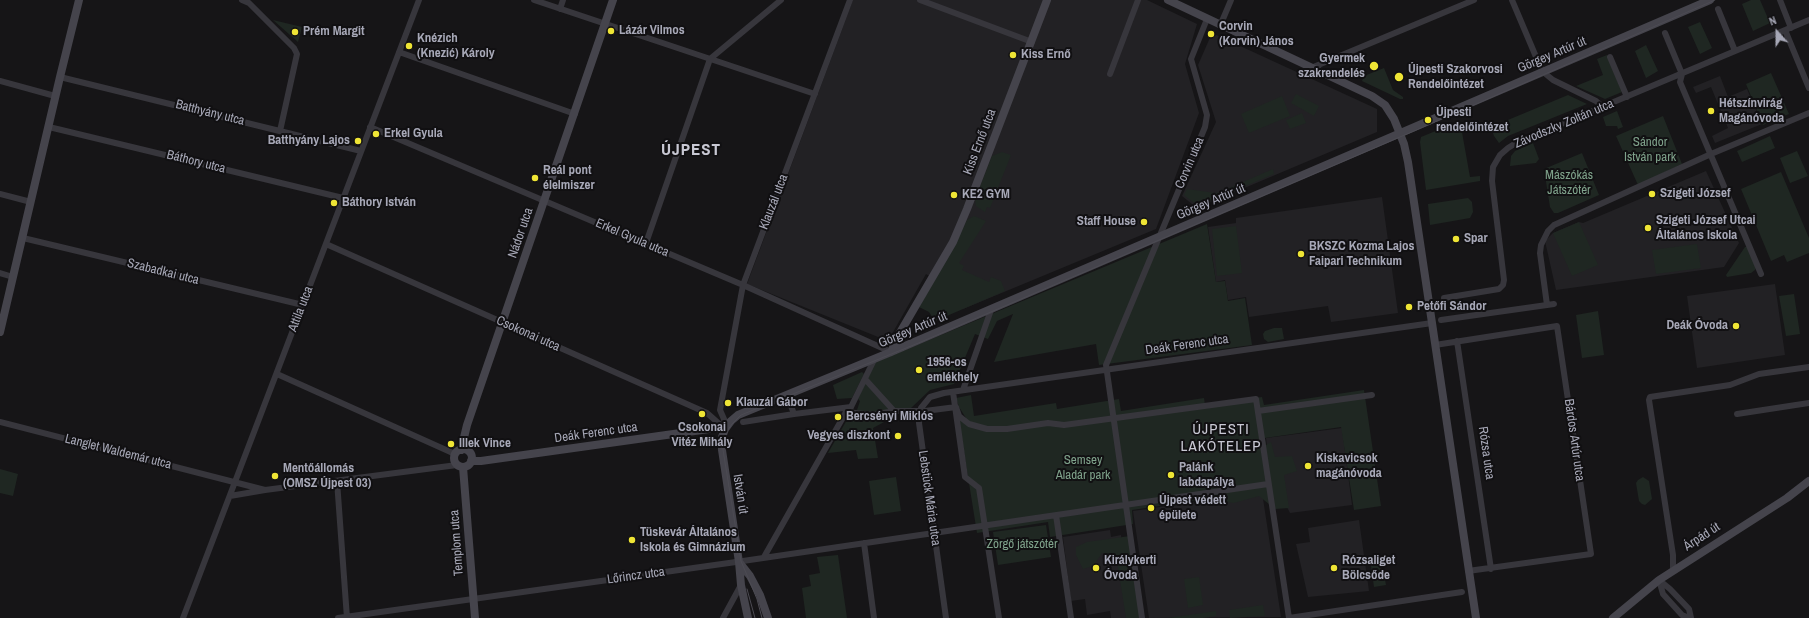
<!DOCTYPE html>
<html>
<head>
<meta charset="utf-8">
<style>
	body { margin:0 }
	#map { position:relative; width:1809px; height:618px; overflow:hidden; background:#161517; font-family:"Archivo Narrow",sans-serif }
	canvas { display:block }
	.north { position:absolute; left:1757px; top:12px; width:40px; height:40px; -webkit-text-stroke:3px #111012; paint-order:stroke; rotate:339deg; font-size:11px; font-weight:700; line-height:16px; text-align:center; color:#a7a8b7 }
	.north::after { content:''; display:block; margin:auto; width:14px; height:18px; background:#a7a8b7; clip-path:polygon(50% 0,100% 100%,50% 72%,0 100%) }
</style>
</head>
<body>
<div id="map">
<canvas width="1809" height="618"></canvas>
<div class="north">N</div>
</div>
<script>
const g = document.querySelector('canvas').getContext('2d');
g.lineJoin = 'round';
function fillPath(path, color) {
  g.fillStyle = color;
  g.fill(path, 'evenodd');
}
function shape(rows) {
  const path = new Path2D();
  for (const r of rows) {
    if (r.length === 3) {
      path.moveTo(r[0] + r[2], r[1]);
      path.arc(r[0], r[1], r[2], 0, 2 * Math.PI);
      continue;
    }
    path.moveTo(r[0], r[1]);
    for (let i = 2; i < r.length; i += 2) path.lineTo(r[i], r[i + 1]);
  }
  return path;
}
function stroke(path, color, width, dash) {
  g.strokeStyle = color;
  g.lineWidth = width;
  g.lineCap = dash ? 'butt' : 'round';
  g.setLineDash(dash || []);
  g.stroke(path);
}
function drawText(font, color, halo, rows, align = 'center') {
  g.font = font + ' "Archivo Narrow",sans-serif';
  g.lineWidth = 4;
  g.setLineDash([]);
  g.textBaseline = 'middle';
  g.strokeStyle = halo;
  g.fillStyle = color;
  for (const [text, x, y, turn = 0] of rows) {
    g.save();
    g.translate(x, y);
    g.rotate((+turn || 0) * Math.PI / 180);
    g.textAlign = isNaN(turn) ? turn : align;
    if (halo) g.strokeText(text, 0, 0);
    g.fillText(text, 0, 0);
    g.restore();
  }
}
fillPath(shape([
	[853,0,1147,0,1197,24,1185,64,1199,113,1156,229,963,309,955,291,926,274,888,341,747,284],
	[1212,33,1377,109,1377,132,1197,208,1182,196,1216,122,1198,65],
	[1720,76,1728,97,1747,89,1762,124,1715,143,1712,136,1728,128,1711,87,1696,93,1693,87],
	[1706,171,1739,243,1724,267,1556,290,1545,241,1553,233,1579,222,1583,223],
	[1382,197,1398,313,1331,322,1328,306,1249,317,1246,297,1228,300,1225,280,1216,282,1208,227,1236,223,1236,218],
	[1775,284,1785,355,1697,368,1687,296],
	[1342,428,1352,505,1290,513,1285,503,1273,494,1266,438],
	[1262,492,1281,617,1149,618,1133,511],
	[1359,520,1369,591,1308,597,1296,544,1310,542,1308,528],
	[1110,530,1111,537,1121,535,1132,618,1111,618,1110,611,1087,615,1085,599,1071,601,1063,537]
]), '#222124');
fillPath(shape([
	[1751,0,1760,0,1770,23,1753,31,1742,4],
	[273,20,302,27,298,42],
	[1700,22,1712,48,1700,54,1688,27],
	[1646,45,1658,71,1646,78,1635,51],
	[1607,55,1622,92,1605,99,1576,86,1603,75,1597,59],
	[1384,68,1393,90,1403,97,1403,99,1400,99,1362,81,1364,76],
	[1771,73,1789,114,1763,125,1746,84],
	[1296,94,1319,106,1314,116,1291,103],
	[1568,95,1587,104,1508,136,1499,143,1494,136,1491,127],
	[1282,96,1290,116,1249,133,1241,114],
	[1617,111,1623,127,1618,129,1617,126,1606,126,1603,117],
	[1302,113,1306,123,1290,129,1286,120],
	[1663,116,1682,164,1638,185,1616,136],
	[1460,121,1470,177,1480,176,1480,181,1426,190,1420,142,1421,137],
	[1770,136,1775,148,1742,162,1737,151],
	[1533,143,1539,159,1536,163,1510,166,1511,156,1515,151],
	[1797,151,1808,176,1790,183,1780,158],
	[1002,152,1011,155,990,208,987,207,985,212,976,206,975,199,992,156],
	[1582,153,1599,195,1558,213,1554,213,1550,207,1544,169],
	[1273,169,1274,174,1198,206,1184,195,1187,189,1215,193,1220,192],
	[1781,172,1809,238,1809,253,1787,262,1784,255,1771,261,1741,189],
	[1468,198,1472,202,1473,212,1470,218,1430,225,1428,204],
	[974,216,986,221,959,263,964,266,962,270,989,282,991,277,1001,281,1005,291,935,321,929,312,919,307,952,251,967,220],
	[1579,222,1598,265,1572,276,1553,233],
	[1207,224,1216,282,1225,281,1228,301,1245,298,1252,345,1099,365,1096,344,994,362,1013,314,997,321,988,339,975,334,954,384,930,390,911,408,884,412,886,421,873,428,878,458,858,459,856,450,828,453,848,418,857,410,860,401,858,399,874,363],
	[1236,226,1242,273,1217,276,1212,229],
	[1697,244,1701,268,1656,274,1652,250],
	[1745,247,1747,247,1756,267,1755,270,1751,273,1727,277,1726,275],
	[1794,294,1800,334,1786,336,1779,296],
	[1598,311,1604,355,1582,358,1576,315],
	[1274,328,1282,328,1284,339,1268,342,1264,339,1263,334,1265,331],
	[862,372,864,374,852,398,837,399,833,385],
	[1364,390,1381,506,1354,510,1341,427,1265,438,1266,445,1271,442,1275,457,1292,456,1297,471,1284,475,1289,508,1275,509,1259,496,1234,503,1218,501,1214,498,1132,510,1133,524,1050,537,1048,522,977,533,960,427,960,419,966,418,959,407,956,398,971,395,974,416,1056,403,1057,409,1119,399,1121,411,1204,398,1205,405,1262,397,1264,405],
	[0,469,18,474,13,496,0,493],
	[896,477,901,511,874,515,869,481],
	[1643,477,1649,481,1652,499,1645,505,1642,504,1639,501,1636,483,1638,480],
	[1046,525,1051,557,998,565,993,532],
	[1130,536,1143,618,1126,618,1116,555,1102,553,1093,566,1083,569,1076,555,1076,547,1087,542],
	[838,555,847,618,806,618,802,588,811,586,809,575,820,573,817,557],
	[1381,557,1386,585,1374,587,1370,559],
	[1199,577,1203,605,1188,608,1184,579],
	[1263,605,1265,616,1230,618,1229,610],
	[1216,611,1216,616,1203,618,1168,618]
]), '#1f2722');
stroke(shape([
	[242,0,249,3,294,48,297,54,280,131],
	[534,0,815,94],
	[920,0,1032,42],
	[1512,0,1542,71,1553,80,1596,101,1603,107],
	[1780,0,1791,28],
	[560,9,563,0],
	[1718,9,1735,51],
	[1220,26,1231,0],
	[1785,30,1809,88],
	[1665,33,1682,74,1680,82,1761,274],
	[399,52,575,114],
	[1610,57,1627,97],
	[1311,68,1474,0],
	[1110,74,1138,0],
	[60,77,361,151],
	[0,81,55,96],
	[49,127,343,198],
	[370,127,743,285,891,352],
	[0,194,31,202],
	[23,238,303,305],
	[646,243,710,59,781,0],
	[326,244,707,413,725,429],
	[0,273,13,277],
	[1444,298,1499,289,1503,285,1504,280,1492,181,1493,167,1500,155,1508,148,1516,143,1809,20],
	[1547,305,1540,253,1541,245,1548,231,1554,225,1711,154,1809,113],
	[1441,320,1554,304],
	[1457,341,1491,569],
	[1435,345,1557,326,1591,554,1468,571],
	[277,374,455,454],
	[865,379,894,411],
	[963,390,991,310],
	[953,392,965,477,979,488,999,618],
	[787,395,794,414],
	[1258,411,1372,395],
	[846,412,873,415,894,411,925,411,956,407,959,416,969,424,987,429,1007,429,1048,423,1064,425,1256,399,1289,618],
	[1737,414,1809,403],
	[0,422,265,490],
	[743,422,794,414,851,407],
	[727,426,720,410,743,285,850,0],
	[337,481,347,618],
	[230,496,265,490,457,465],
	[1056,515,1071,618],
	[864,543,874,618],
	[764,557,846,412,851,407,874,360],
	[1673,570,1673,555,1649,400,1650,397,1730,385,1759,374,1809,367],
	[1659,580,1663,594,1682,615,1689,618],
	[1659,580,1670,589,1689,609,1691,618],
	[183,618,419,0],
	[338,618,736,562,1268,484],
	[723,618,741,585],
	[946,618,919,423,921,408,930,397,944,393,1432,323],
	[1142,618,1106,365,1205,127,1207,115,1191,59,1207,19],
	[1289,618,1462,592]
]), '#37363c', 6);
stroke(shape([
	[1168,0,1372,96,1385,105,1394,119,1404,144,1408,162,1476,618],
	[0,332,60,77,79,0],
	[891,352,898,336,953,242,967,209,1047,0],
	[463,458,9],
	[461,450,467,425,613,0],
	[471,461,481,461,709,429,725,429],
	[463,467,475,618],
	[739,562,750,576,760,595,768,618],
	[748,618,741,585,739,562,722,450,722,437,725,429,731,421,738,415,891,352,1710,0],
	[1613,618,1659,580,1787,498,1809,481]
]), '#45444c', 8);
stroke(shape([
	[747,589,755,618],
	[762,618,757,599,741,561,723,450,724,440,727,431,732,424,741,415,916,344,1414,131,1715,0]
]), '#4c4b53', 1);
for (const [x, y, r, color] of [
	[611,31,4,"#efe535"],
	[295,32,4,"#efe535"],
	[1211,34,4,"#efe535"],
	[409,46,4,"#efe535"],
	[1013,55,4,"#efe535"],
	[1374,66,5,"#efe535"],
	[1399,77,5,"#efe535"],
	[1711,111,4,"#efe535"],
	[1428,120,4,"#efe535"],
	[376,134,4,"#efe535"],
	[358,141,4,"#efe535"],
	[535,178,4,"#efe535"],
	[1652,194,4,"#efe535"],
	[954,195,4,"#efe535"],
	[334,203,4,"#efe535"],
	[1144,222,4,"#efe535"],
	[1648,228,4,"#efe535"],
	[1456,239,4,"#efe535"],
	[1301,254,4,"#efe535"],
	[1409,307,4,"#efe535"],
	[1736,326,4,"#efe535"],
	[919,370,4,"#efe535"],
	[728,403,4,"#efe535"],
	[702,414,4,"#efe535"],
	[838,417,4,"#efe535"],
	[898,436,4,"#efe535"],
	[451,444,4,"#efe535"],
	[1308,466,4,"#efe535"],
	[1171,475,4,"#efe535"],
	[275,476,4,"#efe535"],
	[1151,508,4,"#efe535"],
	[632,540,4,"#efe535"],
	[1096,568,4,"#efe535"],
	[1334,568,4,"#efe535"]
]) {
  const dot = new Path2D();
  dot.arc(x, y, r, 0, 2 * Math.PI);
  g.fillStyle = color;
  g.fill(dot);
  stroke(dot, '#111012', 1.5);
}
drawText('bold 13px', '#a7a8b7', '#111012', [
	["Corvin",1219,27],
	["(Korvin) János",1219,42],
	["Lázár Vilmos",619,31],
	["Prém Margit",303,32],
	["Knézich",417,39],
	["(Knezić) Károly",417,54],
	["Kiss Ernő",1021,55],
	["Gyermek",1365,59,"right"],
	["szakrendelés",1365,74,"right"],
	["Újpesti Szakorvosi",1408,70],
	["Rendelőintézet",1408,85],
	["Hétszínvirág",1719,104],
	["Magánóvoda",1719,119],
	["Újpesti",1436,113],
	["rendelőintézet",1436,128],
	["Erkel Gyula",384,134],
	["Batthyány Lajos",350,141,"right"],
	["Reál pont",543,171],
	["élelmiszer",543,186],
	["Szigeti József",1660,194],
	["KE2 GYM",962,195],
	["Báthory István",342,203],
	["Szigeti József Utcai",1656,221],
	["Általános Iskola",1656,236],
	["Staff House",1136,222,"right"],
	["Spar",1464,239],
	["BKSZC Kozma Lajos",1309,247],
	["Faipari Technikum",1309,262],
	["Petőfi Sándor",1417,307],
	["Deák Óvoda",1728,326,"right"],
	["1956-os",927,363],
	["emlékhely",927,378],
	["Klauzál Gábor",736,403],
	["Bercsényi Miklós",846,417],
	["Csokonai",702,428,"center"],
	["Vitéz Mihály",702,443,"center"],
	["Vegyes diszkont",890,436,"right"],
	["Illek Vince",459,444],
	["Kiskavicsok",1316,459],
	["magánóvoda",1316,474],
	["Palánk",1179,468],
	["labdapálya",1179,483],
	["Mentőállomás",283,469],
	["(OMSZ Újpest 03)",283,484],
	["Újpest védett",1159,501],
	["épülete",1159,516],
	["Tüskevár Általános",640,533],
	["Iskola és Gimnázium",640,548],
	["Királykerti",1104,561],
	["Óvoda",1104,576],
	["Rózsaliget",1342,561],
	["Bölcsőde",1342,576]
], 'left');
drawText('13px', '#a7a8b7', '#111012', [
	["Görgey Artúr út",1552,55,-23],
	["Batthyány utca",210,113,14],
	["Závodszky Zoltán utca",1564,124,-23],
	["Kiss Ernő utca",980,142,-69],
	["Báthory utca",196,162,14],
	["Corvin utca",1190,163,-67],
	["Klauzál utca",774,202,-69],
	["Görgey Artúr út",1211,202,-23],
	["Nádor utca",521,233,-71],
	["Erkel Gyula utca",632,238,23],
	["Szabadkai utca",163,272,14],
	["Attila utca",301,309,-69],
	["Görgey Artúr út",913,330,-23],
	["Csokonai utca",528,334,24],
	["Deák Ferenc utca",1187,345,-8],
	["Deák Ferenc utca",596,433,-8],
	["Bárdos Artúr utca",1574,440,82],
	["Langlet Waldemár utca",118,452,14],
	["Rózsa utca",1486,453,82],
	["István út",740,494,81],
	["Lebstück Mária utca",929,498,82],
	["Árpád út",1702,537,-33],
	["Templom utca",457,543,-94],
	["Lőrincz utca",636,576,-8]
]);
drawText('13px', '#7fa28b', '#111012', [
	["Sándor",1650,143],
	["István park",1650,158],
	["Mászókás",1569,176],
	["Játszótér",1569,191],
	["Semsey",1083,461],
	["Aladár park",1083,476],
	["Zörgő játszótér",1022,545]
]);
g.letterSpacing = '1px';
drawText('15px', '#c8c8d3', '#111012', [
	["ÚJPESTI",1221,430],
	["LAKÓTELEP",1221,447]
]);
g.letterSpacing = '0px';
g.letterSpacing = '1px';
drawText('bold 17px', '#c8c8d3', '#111012', [
	["ÚJPEST",691,150]
]);
g.letterSpacing = '0px';
</script>
</body>
</html>
